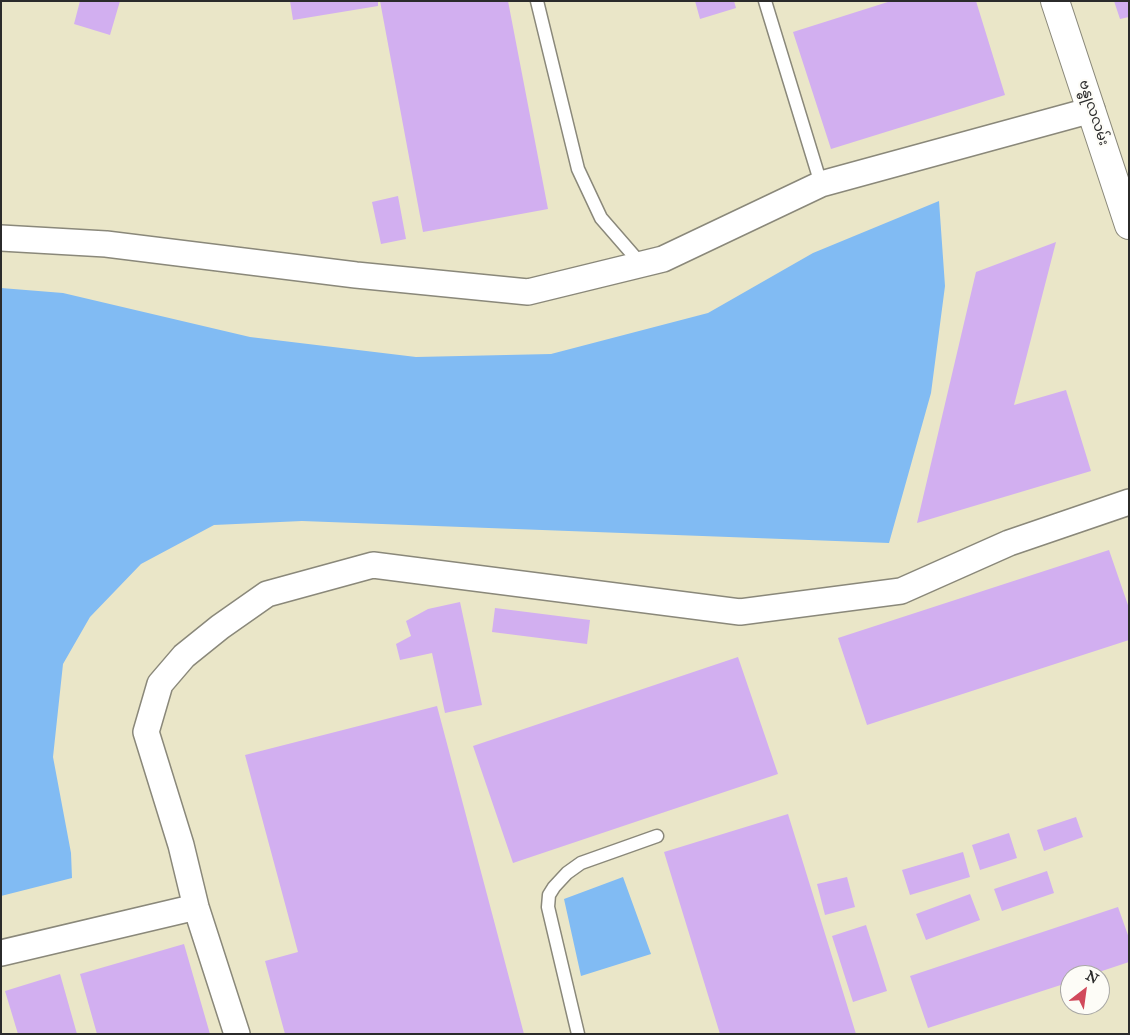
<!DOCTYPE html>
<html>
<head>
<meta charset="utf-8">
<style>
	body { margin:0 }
	#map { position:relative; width:1130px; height:1035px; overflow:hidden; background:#eae6c8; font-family:"IM FELL Great Primer",serif }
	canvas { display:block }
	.frame { position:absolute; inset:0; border:2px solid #2b2b2b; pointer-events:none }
	.north { position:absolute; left:1060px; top:965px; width:50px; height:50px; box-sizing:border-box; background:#fdfcf7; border:1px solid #a9a8a5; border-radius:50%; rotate:30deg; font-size:14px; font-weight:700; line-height:20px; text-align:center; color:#2b2b2b }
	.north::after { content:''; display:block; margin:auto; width:18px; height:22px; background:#d1495b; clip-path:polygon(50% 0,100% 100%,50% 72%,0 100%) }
</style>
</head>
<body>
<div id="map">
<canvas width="1130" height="1035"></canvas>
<div class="frame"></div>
<div class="north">N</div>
</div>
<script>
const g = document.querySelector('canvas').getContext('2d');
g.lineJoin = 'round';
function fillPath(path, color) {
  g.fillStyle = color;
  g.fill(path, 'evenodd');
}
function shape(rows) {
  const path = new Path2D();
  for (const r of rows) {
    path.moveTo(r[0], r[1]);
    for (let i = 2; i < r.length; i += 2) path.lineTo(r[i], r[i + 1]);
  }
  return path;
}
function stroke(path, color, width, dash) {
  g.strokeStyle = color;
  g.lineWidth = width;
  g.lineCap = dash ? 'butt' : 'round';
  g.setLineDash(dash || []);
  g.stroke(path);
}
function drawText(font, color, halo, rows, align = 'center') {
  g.font = font + ' "IM FELL Great Primer","Noto Sans Myanmar",serif';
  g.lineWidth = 4.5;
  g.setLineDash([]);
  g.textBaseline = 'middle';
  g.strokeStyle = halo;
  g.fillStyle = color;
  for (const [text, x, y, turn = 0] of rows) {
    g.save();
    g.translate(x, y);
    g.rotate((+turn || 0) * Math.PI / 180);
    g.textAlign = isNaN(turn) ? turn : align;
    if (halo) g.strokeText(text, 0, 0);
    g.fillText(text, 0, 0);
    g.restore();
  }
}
fillPath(shape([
	[939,201,945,286,931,393,889,543,302,521,214,525,141,564,90,617,63,664,53,757,71,853,72,878,1,896,1,288,63,293,250,337,416,357,551,354,708,313,813,253],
	[623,877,651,954,581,976,564,899]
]), '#81bbf3');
fillPath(shape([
	[80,1,120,1,110,35,74,24],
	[290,1,378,1,378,6,293,20],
	[380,1,508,1,548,209,423,232],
	[695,1,734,1,736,8,700,19],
	[891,1,976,1,1005,95,831,149,793,32],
	[1114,1,1129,1,1129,17,1120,19],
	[398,196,406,239,381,244,372,202],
	[1056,242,1014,405,1066,390,1091,471,917,523,976,272],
	[1109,550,1129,608,1129,640,867,725,838,638],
	[460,602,482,705,445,713,432,653,400,660,396,644,411,636,406,621,428,609],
	[495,608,590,620,587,644,492,632],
	[738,657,778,774,513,863,473,746],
	[437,706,524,1034,285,1034,265,961,298,952,245,755],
	[788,814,856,1034,720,1034,664,852],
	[1076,817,1083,837,1044,851,1037,830],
	[1009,833,1017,858,980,870,972,845],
	[963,852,970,877,910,895,902,870],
	[1047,871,1054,893,1002,911,994,889],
	[847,877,855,907,825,915,817,884],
	[970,894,980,920,926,940,916,914],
	[1118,907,1129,938,1129,962,1090,975,1070,975,1070,982,928,1028,910,976],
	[866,925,887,991,853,1002,832,936],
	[184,944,210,1034,97,1034,80,974],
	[60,974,77,1034,18,1034,5,991]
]), '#d2aff0');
const lane = shape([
	[537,1,578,169,601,218,641,264],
	[765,1,821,184],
	[578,1034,548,907,549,895,554,887,567,873,581,863,657,836]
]);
const street = shape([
	[1,238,106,244,356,275,528,292,663,259,821,184,1092,110],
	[1,953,196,907],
	[237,1034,196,907,181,845,146,732,160,684,184,656,220,627,267,594,373,565,740,612,901,591,1009,543,1129,502]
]);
const secondary = shape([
	[1055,1,1129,225]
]);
stroke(lane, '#8a887a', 15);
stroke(street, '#8a887a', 28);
stroke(secondary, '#8a887a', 30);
stroke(lane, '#fff', 12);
stroke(street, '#fff', 25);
stroke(secondary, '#fff', 28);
drawText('14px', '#2b2b2b', '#fdfcf7', [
	["ဗန္ဓုလလမ်း",1093,113,72]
]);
</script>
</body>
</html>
